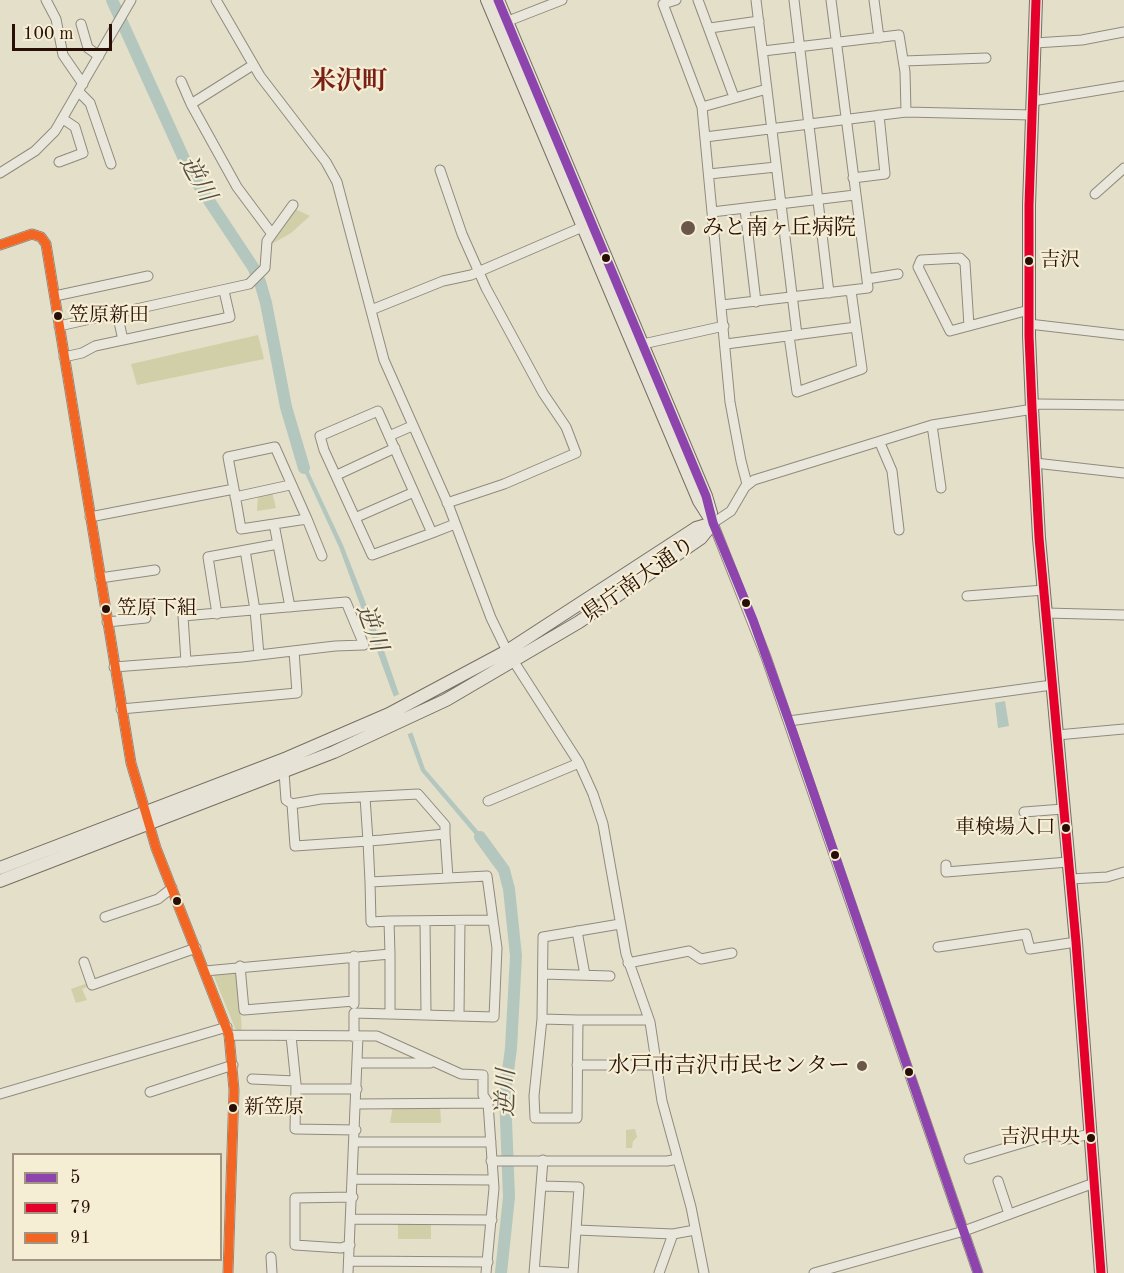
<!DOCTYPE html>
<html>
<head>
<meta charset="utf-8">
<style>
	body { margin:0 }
	#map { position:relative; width:1124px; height:1273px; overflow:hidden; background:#e4dfc9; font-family:"Old Standard TT",serif }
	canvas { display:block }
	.legend { position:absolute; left:12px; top:1153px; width:210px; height:108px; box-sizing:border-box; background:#f5eed4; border:2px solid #a39481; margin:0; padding:8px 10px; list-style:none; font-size:18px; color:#280e04 }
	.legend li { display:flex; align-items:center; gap:12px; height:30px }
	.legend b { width:30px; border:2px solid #a39481 }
	.scale { position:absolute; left:12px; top:24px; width:100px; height:27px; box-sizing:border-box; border:3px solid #280e04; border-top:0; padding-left:8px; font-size:18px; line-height:21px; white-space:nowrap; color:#280e04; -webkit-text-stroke:4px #f5eed4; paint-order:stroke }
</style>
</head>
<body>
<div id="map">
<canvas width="1124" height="1273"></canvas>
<ul class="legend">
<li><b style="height:8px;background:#8e44ad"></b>5</li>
<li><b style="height:8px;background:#e4002b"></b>79</li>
<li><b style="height:8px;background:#f26522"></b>91</li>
</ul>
<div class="scale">100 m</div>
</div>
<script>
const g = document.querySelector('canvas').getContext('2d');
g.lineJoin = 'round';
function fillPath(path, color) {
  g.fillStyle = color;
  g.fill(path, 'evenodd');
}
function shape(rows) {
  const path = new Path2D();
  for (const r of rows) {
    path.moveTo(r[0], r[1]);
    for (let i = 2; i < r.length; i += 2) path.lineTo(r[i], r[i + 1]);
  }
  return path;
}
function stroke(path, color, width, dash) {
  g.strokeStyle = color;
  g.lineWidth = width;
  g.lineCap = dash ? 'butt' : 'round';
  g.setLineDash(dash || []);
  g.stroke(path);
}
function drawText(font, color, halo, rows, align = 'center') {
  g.font = font + ' "Old Standard TT","Noto Serif JP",serif';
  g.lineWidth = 4.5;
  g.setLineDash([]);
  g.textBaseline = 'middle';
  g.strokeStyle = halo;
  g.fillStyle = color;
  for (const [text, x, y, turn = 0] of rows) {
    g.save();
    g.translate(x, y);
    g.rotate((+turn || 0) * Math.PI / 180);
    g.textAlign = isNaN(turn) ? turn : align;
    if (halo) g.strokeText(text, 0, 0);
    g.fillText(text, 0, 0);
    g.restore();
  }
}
fillPath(shape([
	[293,208,310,216,291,233,270,245],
	[258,335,264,359,137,385,131,364],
	[272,492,276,508,257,511,258,495],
	[238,971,242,1034,237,1033,213,974],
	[88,983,89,986,82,989,87,1000,76,1003,71,989],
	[440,1105,441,1123,390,1123,393,1106],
	[635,1129,637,1137,633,1141,632,1148,626,1148,626,1130],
	[398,1221,431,1221,431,1239,398,1239]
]), '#d0cfa8');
fillPath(shape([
	[300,453,343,545,381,642,425,769,492,847,488,850,421,771,339,547,296,454],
	[1005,701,1009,726,998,728,995,703]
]), '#b3c7bf');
fillPath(shape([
	[402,693,413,732,404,736,393,697]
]), '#e4dfc9');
stroke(shape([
	[112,0,190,172,253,267,260,282,266,303,286,407,304,468],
	[480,837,504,870,509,889,516,956,511,1048,505,1094,509,1197,501,1273]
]), '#b3c7bf', 12);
const minor = shape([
	[46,0,56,19,63,55,83,84],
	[216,0,260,76,326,162,337,182,384,360,448,504,491,618,507,651,579,763,593,794,603,824,626,954,650,1022,662,1101,691,1207,704,1273],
	[676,0,663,4,702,107,730,402,741,461,747,484],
	[698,0,734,97],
	[756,0,797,335],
	[794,0,829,293],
	[874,0,879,38],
	[503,23,562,0],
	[81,24,88,48,99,56],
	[710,28,759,21],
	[1035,43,1082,40,1124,32],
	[763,51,899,35,905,72,906,112],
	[904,61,986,58],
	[253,65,191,104,237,187,272,234],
	[181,81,191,104],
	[79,92,90,103,111,164],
	[1033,101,1124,86],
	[702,107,767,89],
	[705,137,906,112,1032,115],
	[59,162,83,153,75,127,63,119],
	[440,170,462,234,486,288,543,393,566,427,576,453,504,484,447,503],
	[0,173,35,151,55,131,131,0],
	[709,174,776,167],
	[853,178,885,174,879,115],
	[1095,194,1124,168],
	[745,209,756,302],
	[712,212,855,195],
	[0,245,32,234,41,237,46,244,131,763,156,848,229,1035,234,1090,228,1273],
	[867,279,898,274],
	[55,296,148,276],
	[722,305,868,288,831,0],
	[371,310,443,281,471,275,587,225],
	[117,313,123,340],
	[1029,324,1124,335],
	[59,326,249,284,265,268,267,241,293,205],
	[969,326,965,263,960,258,921,260,918,267,950,331,1029,310],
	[789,336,797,392,862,369,851,291],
	[643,344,724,326],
	[726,344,856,327],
	[64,357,82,353,95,346,230,317,224,291],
	[932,425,941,488],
	[389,436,412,426],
	[880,443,892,471,899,530],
	[1035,463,1124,473],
	[337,475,395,448],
	[235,497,290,485],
	[90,517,234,489,228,457,275,447,307,519,241,529,234,489],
	[357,517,414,492],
	[307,519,322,556],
	[274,524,290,607],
	[432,533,378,411,320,436,324,450,372,555,432,533,455,524],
	[245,550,255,610,259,655],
	[100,578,155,570],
	[967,596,1044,590],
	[1046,613,1124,615],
	[217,614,208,557,278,544],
	[107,622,146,618],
	[114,667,180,662,242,657,335,646,364,645,346,602,183,616,186,662],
	[121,709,297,693,294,651],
	[789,721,1052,685],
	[1057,735,1124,729],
	[284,772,286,800,292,804,295,846,368,841,382,840,445,834,448,878,370,882,368,841,365,797],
	[488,801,579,763],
	[292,804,321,799,418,794,445,825,445,834],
	[1024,812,1063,809],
	[946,865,946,872,1068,862],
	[448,878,487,876,493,920],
	[1070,879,1107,877,1124,872],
	[370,882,371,922,389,921],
	[105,917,158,899,172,888],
	[425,921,426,1014],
	[577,931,585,975],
	[938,947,1026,934,1030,949,1076,942],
	[390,954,390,1013],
	[84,962,92,985,196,948],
	[628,963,689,951,701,959,732,953],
	[240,966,244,1010,354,1001],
	[205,971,390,954,389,921,493,920,497,948,494,1017,354,1013,354,1037],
	[543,974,610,976],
	[354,1004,354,956],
	[459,1016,460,921],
	[542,1019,578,1020,577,1118,535,1118,534,1096,542,1019,543,937,620,924],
	[578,1020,649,1020],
	[229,1035,377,1036,461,1074,483,1075,483,1095,488,1103,494,1188,486,1273],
	[291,1036,296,1084,295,1129,356,1130],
	[357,1063,430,1063],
	[577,1065,657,1065],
	[252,1079,295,1081],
	[296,1089,357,1089],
	[150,1092,233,1065],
	[0,1094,227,1027],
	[357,1104,488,1103],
	[355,1142,491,1142],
	[969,1159,1052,1134,1069,1139,1090,1134],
	[491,1161,667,1161,678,1159],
	[354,1179,492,1180],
	[998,1181,1009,1214],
	[542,1186,579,1187,573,1273],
	[352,1219,492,1220],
	[577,1230,673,1234],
	[350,1245,341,1248,295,1245,295,1198,353,1197],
	[271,1257,272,1273],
	[349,1261,488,1262],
	[535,1271,571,1273],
	[348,1273,358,1036],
	[534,1273,543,1160],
	[659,1273,673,1234,695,1230],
	[814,1273,964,1231,1094,1183],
	[978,1273,766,657,713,523,731,511,745,487,754,480,932,425,1027,410,1038,404,1124,405]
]);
const major = shape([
	[487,0,699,501,713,523],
	[498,0,706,496,711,513],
	[1036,0,1029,205,1029,336,1032,407,1039,538,1076,942,1101,1273],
	[0,868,287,758,389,714,507,651,696,528,713,523],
	[0,881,334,752,446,700,579,622,701,538,713,523]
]);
stroke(minor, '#918a7d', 11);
stroke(major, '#766f63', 14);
stroke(minor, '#e9e7dc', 9);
stroke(major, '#e6e2d6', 12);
stroke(shape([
	[498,0,706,496,713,523,753,620,789,721,978,1273]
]), '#8e44ad', 9);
stroke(shape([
	[1036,0,1029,205,1029,336,1032,407,1039,538,1076,942,1101,1273]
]), '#e4002b', 9);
stroke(shape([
	[0,245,32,234,41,237,46,244,131,763,156,848,229,1035,234,1090,228,1273]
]), '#f26522', 9);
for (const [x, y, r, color] of [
	[688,228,8,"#6a5749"],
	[606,258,5,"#280e04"],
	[1029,261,5,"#280e04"],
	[58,316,5,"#280e04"],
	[746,603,5,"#280e04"],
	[106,609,5,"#280e04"],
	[1066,828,5,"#280e04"],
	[835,855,5,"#280e04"],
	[177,901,5,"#280e04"],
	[862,1066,6,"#6a5749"],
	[909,1072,5,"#280e04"],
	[233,1108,5,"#280e04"],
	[1091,1138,5,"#280e04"]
]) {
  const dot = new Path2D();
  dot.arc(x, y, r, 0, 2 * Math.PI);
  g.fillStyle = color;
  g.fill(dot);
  stroke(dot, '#f5eed4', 2);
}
drawText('20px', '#280e04', '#f5eed4', [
	["吉沢",1040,261],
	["笠原新田",69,316],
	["笠原下組",117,609],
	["車検場入口",1055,828,"right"],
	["新笠原",244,1108],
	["吉沢中央",1080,1138,"right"]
], 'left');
drawText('22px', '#280e04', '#f5eed4', [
	["みと南ヶ丘病院",702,228],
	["水戸市吉沢市民センター",850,1066,"right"]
], 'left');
drawText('22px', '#280e04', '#f5eed4', [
	["県庁南大通り",639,580,-35]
]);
drawText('italic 24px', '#514b44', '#f5eed4', [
	["逆川",197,179,61],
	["逆川",371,628,70],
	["逆川",507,1093,-89]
]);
drawText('bold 26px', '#7a1f14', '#f5eed4', [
	["米沢町",349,82]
]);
</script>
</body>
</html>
